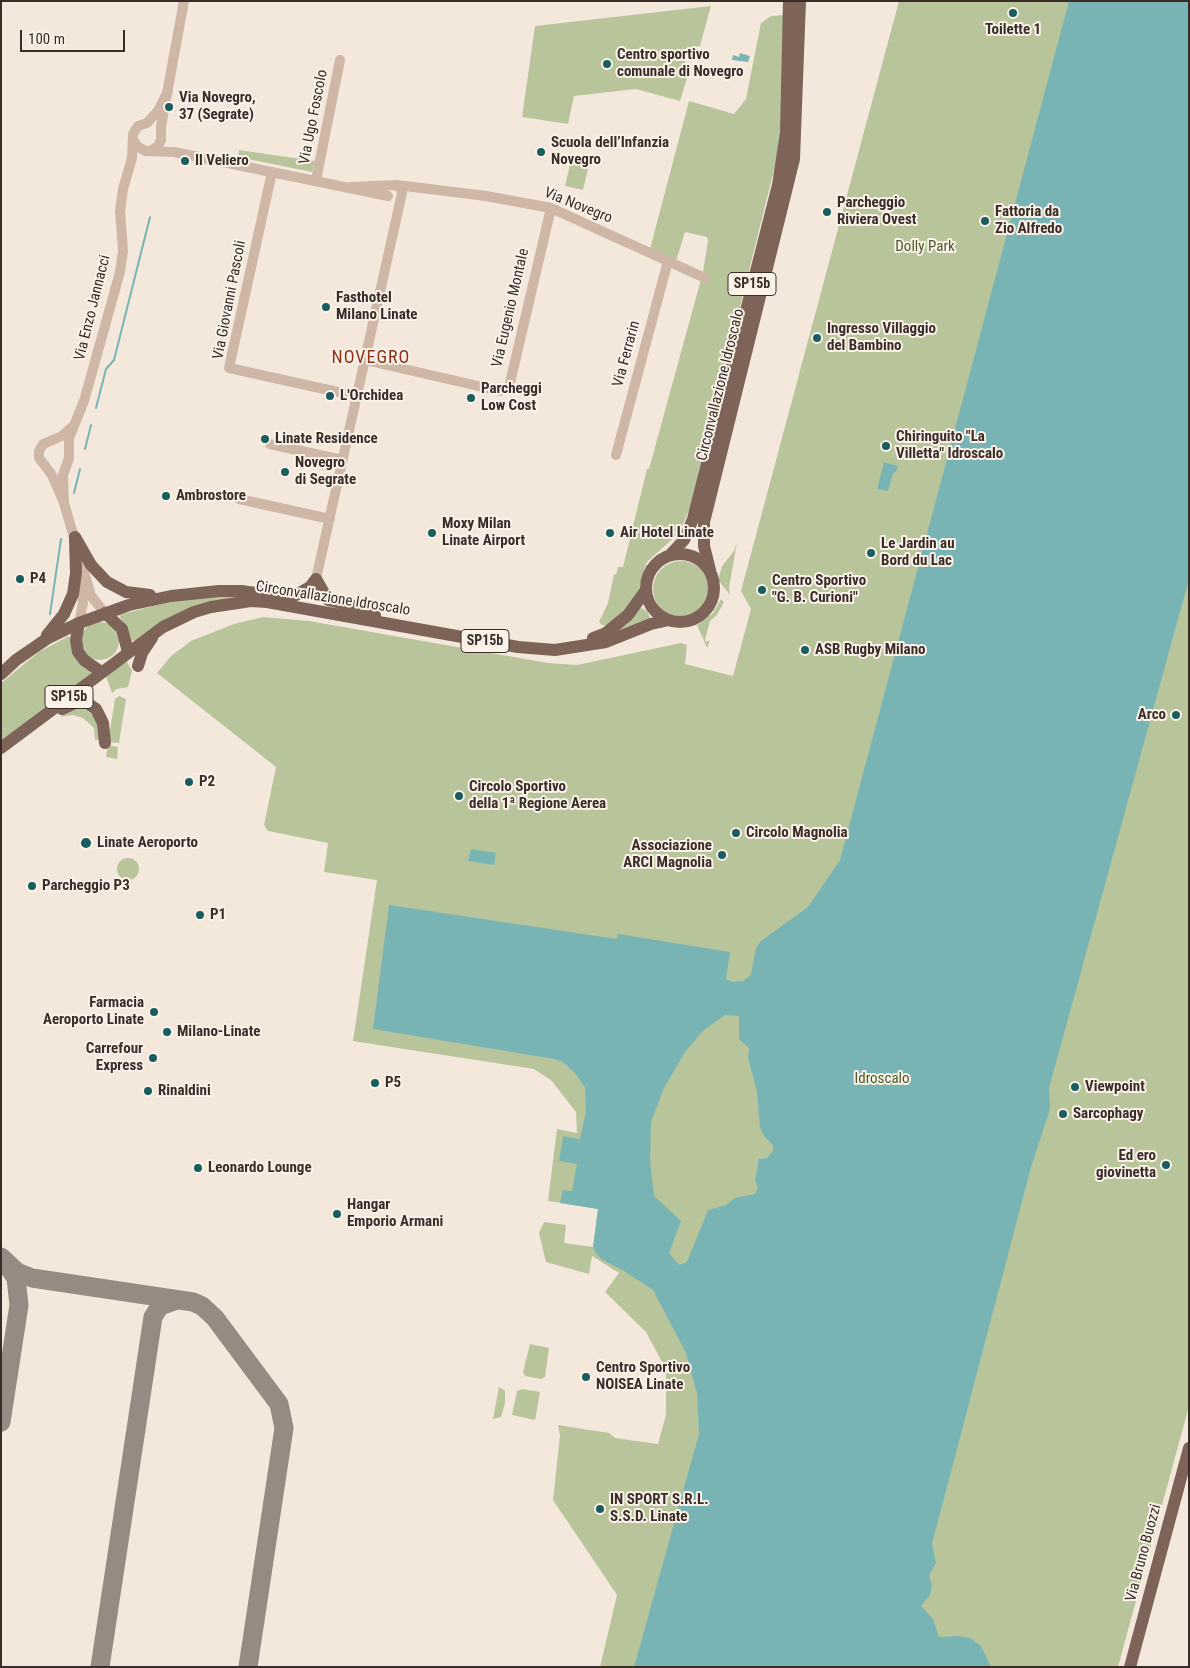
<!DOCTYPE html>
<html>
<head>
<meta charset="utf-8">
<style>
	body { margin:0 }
	#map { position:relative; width:1190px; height:1668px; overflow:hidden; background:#f4e8dc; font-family:"Roboto Condensed",sans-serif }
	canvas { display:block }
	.frame { position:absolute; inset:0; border:2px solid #3a2d28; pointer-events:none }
	.scale { position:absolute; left:20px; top:30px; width:105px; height:22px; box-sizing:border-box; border:2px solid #3a2d28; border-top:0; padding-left:6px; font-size:15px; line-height:18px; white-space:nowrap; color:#3a2d28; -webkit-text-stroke:4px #fbf2e9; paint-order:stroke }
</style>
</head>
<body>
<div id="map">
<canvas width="1190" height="1668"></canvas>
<div class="frame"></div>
<div class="scale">100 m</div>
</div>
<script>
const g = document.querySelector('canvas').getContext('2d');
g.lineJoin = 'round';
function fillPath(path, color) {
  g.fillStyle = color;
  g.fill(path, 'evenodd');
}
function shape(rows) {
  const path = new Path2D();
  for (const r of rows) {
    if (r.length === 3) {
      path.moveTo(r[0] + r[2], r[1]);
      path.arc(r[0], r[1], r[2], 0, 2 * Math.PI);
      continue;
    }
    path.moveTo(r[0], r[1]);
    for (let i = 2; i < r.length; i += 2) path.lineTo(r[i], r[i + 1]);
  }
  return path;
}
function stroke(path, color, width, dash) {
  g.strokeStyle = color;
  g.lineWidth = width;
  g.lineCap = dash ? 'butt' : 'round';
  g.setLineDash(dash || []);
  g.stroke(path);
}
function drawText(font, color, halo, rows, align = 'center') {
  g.font = font + ' "Roboto Condensed",sans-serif';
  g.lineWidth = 4;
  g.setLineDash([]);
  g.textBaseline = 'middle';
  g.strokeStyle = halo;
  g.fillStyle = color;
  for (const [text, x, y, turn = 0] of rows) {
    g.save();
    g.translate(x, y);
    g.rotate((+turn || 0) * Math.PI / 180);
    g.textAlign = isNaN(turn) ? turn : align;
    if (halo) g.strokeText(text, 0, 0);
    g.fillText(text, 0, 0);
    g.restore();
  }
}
fillPath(shape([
	[899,1,1189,1,1189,1406,1118,1667,600,1667,617,1595,553,1500,560,1435,558,1425,609,1433,615,1438,658,1444,666,1415,666,1369,646,1332,605,1292,619,1273,592,1256,589,1274,546,1262,539,1233,544,1222,566,1225,564,1243,593,1247,598,1209,548,1201,557,1129,577,1133,576,1112,551,1080,534,1069,353,1041,377,880,324,872,328,843,268,831,264,825,276,767,157,673,171,656,191,641,234,624,263,617,309,621,548,663,577,665,681,643,687,645,685,664,733,676,751,609,741,591],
	[711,6,700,46,684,49,687,78,680,101,636,89,574,96,568,124,522,117,535,26],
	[784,15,781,131,775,166,690,508,679,533,647,562,642,575,638,599,609,626,602,625,599,622,608,603,614,574,616,575,618,567,623,567,647,469,649,469,703,272,708,241,707,237,685,232,676,261,650,249,689,101,734,114,746,99,761,23,771,16],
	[239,150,315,161,312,172,238,157],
	[572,156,590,160,583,190,565,186],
	[737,542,729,588,730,595,718,580,722,566,734,551],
	[681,589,28],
	[220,596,243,597,130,642,127,630,119,615,172,601],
	[721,599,724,602,717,615,710,621,705,640,706,642,710,640,707,648,697,625,713,613],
	[641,608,647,611,651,619,609,634],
	[100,641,19],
	[69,636,91,671,90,674,1,743,1,683,39,652],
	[126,660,132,671,128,687,117,689,112,693,106,676],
	[119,696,126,699,119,743,108,742,115,699],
	[81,707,95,716,99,725,99,740,95,740,94,728,83,718,73,715,60,717,71,709],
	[108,745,118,747,117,759,106,757],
	[128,869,11],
	[530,1344,549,1348,545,1377,541,1379,525,1376,523,1372],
	[499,1387,505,1391,505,1403,501,1417,493,1419],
	[522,1389,540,1392,535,1420,512,1415,517,1391]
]), '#b8c59b');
fillPath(shape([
	[1069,1,1189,1,1189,579,1049,1088,1050,1109,1031,1167,932,1544,936,1563,929,1575,932,1586,930,1595,921,1606,933,1619,939,1637,958,1636,970,1638,981,1646,991,1667,634,1667,699,1434,697,1393,686,1353,653,1290,624,1271,601,1259,595,1252,593,1247,598,1209,560,1203,563,1190,572,1191,577,1164,559,1161,563,1136,580,1139,586,1111,585,1087,574,1072,563,1062,554,1059,373,1029,389,905,617,939,618,934,730,952,726,979,733,982,743,981,751,975,756,948,761,941,808,907,840,860],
	[725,1015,739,1016,739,1039,749,1048,748,1058,757,1092,760,1127,764,1136,773,1145,773,1151,767,1158,759,1159,755,1180,758,1188,755,1194,735,1198,726,1205,708,1210,687,1262,679,1265,669,1253,681,1221,654,1196,650,1161,651,1122,664,1088,685,1052,704,1030],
	[740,53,750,56,748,62,732,60,733,55,739,57],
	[884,462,898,466,896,472,893,473,888,491,877,489],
	[471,849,496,853,494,865,468,861]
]), '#79b4b4');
stroke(shape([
	[96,408,106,369,114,360,150,217],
	[85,449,91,425],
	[74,493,80,469],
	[50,614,61,539]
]), '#79b4b4', 2);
stroke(shape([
	[1,1257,17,1272,32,1278,193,1302,202,1306,215,1318,279,1404,284,1428,248,1667],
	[1,1422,19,1305,16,1278,7,1265],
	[100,1667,153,1317,160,1306,177,1300]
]), '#978a82', 19);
stroke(shape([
	[134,141,138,147,146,151,174,152,388,196],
	[152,150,158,146,161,140,161,126,184,1],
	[272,172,229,368,356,396],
	[316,180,340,60],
	[397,185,486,196,551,208,705,278],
	[365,360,500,391,509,387,551,208],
	[72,427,62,436,43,444,39,451,39,458,52,475,64,503,91,596,105,613],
	[270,444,342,460],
	[616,455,668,261],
	[239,499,330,519],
	[64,503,63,475,69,458,69,438,84,401,120,272,123,251,120,211,123,189,132,158,133,134,138,126,147,123,158,111,168,91],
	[316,579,402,193,400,187,395,185,351,187],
	[79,623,83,603,80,580]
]), '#ceb7a7', 10);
stroke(shape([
	[75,537,91,565,107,582,126,592,150,595],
	[680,588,34],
	[670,555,684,540,693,519,778,185,786,133,789,1],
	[710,570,704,546,704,522,794,159,800,1],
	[263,590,296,595,310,587,316,579,328,600,366,609,375,615],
	[105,613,122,629,128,652],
	[79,623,76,640,78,652,84,660,101,672],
	[47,635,64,614,73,594,76,573,75,539],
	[593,638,606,633,628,615,646,590],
	[138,666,142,653,152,638],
	[1,674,16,660,48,638,79,623,129,605,171,596,219,591,241,591,270,595],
	[62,709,77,702,87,703,96,709,103,723,105,743],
	[1,748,163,627,194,612,211,607,251,601,267,602,518,647,555,650,606,642,651,624,669,620],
	[1130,1667,1189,1448]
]), '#7d6358', 12);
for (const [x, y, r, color] of [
	[1013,13,5,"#1a5d5f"],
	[607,64,5,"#1a5d5f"],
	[169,107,5,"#1a5d5f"],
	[541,152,5,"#1a5d5f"],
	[185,161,5,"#1a5d5f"],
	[827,212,5,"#1a5d5f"],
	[985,221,5,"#1a5d5f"],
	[326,307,5,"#1a5d5f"],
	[817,338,5,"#1a5d5f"],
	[330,396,5,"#1a5d5f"],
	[471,398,5,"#1a5d5f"],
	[265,439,5,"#1a5d5f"],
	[886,446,5,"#1a5d5f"],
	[285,472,5,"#1a5d5f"],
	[166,496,5,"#1a5d5f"],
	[432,533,5,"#1a5d5f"],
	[610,533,5,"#1a5d5f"],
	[871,553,5,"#1a5d5f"],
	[20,579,5,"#1a5d5f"],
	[762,590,5,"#1a5d5f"],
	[805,650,5,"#1a5d5f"],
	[1176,715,5,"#1a5d5f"],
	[189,782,5,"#1a5d5f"],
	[459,796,5,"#1a5d5f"],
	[736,833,5,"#1a5d5f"],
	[86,843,6,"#1a5d5f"],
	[722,855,5,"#1a5d5f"],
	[32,886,5,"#1a5d5f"],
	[200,915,5,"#1a5d5f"],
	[154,1012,5,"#1a5d5f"],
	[167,1032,5,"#1a5d5f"],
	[153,1058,5,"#1a5d5f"],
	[375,1083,5,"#1a5d5f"],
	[1075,1087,5,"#1a5d5f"],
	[148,1091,5,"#1a5d5f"],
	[1063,1114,5,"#1a5d5f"],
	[1166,1165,5,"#1a5d5f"],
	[198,1168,5,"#1a5d5f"],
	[337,1214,5,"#1a5d5f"],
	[586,1377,5,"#1a5d5f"],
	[600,1509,5,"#1a5d5f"]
]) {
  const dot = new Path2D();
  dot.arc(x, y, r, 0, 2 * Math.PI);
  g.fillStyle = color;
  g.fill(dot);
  stroke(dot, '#fbf2e9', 2);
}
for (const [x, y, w] of [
	[752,284,48],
	[485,641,48],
	[69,697,48]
]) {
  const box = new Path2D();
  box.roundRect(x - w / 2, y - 11.5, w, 23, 4);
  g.fillStyle = '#fbf2e9';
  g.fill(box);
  stroke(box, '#3a2d28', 1);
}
drawText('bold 14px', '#3a2d28', null, [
	["SP15b",752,284],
	["SP15b",485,641],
	["SP15b",69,697]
]);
drawText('bold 15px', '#3a2d28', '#fbf2e9', [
	["Toilette 1",1013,30,"center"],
	["Centro sportivo",617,55],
	["comunale di Novegro",617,72],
	["Via Novegro,",179,98],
	["37 (Segrate)",179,115],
	["Scuola dell’Infanzia",551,143],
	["Novegro",551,160],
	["Il Veliero",195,161],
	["Parcheggio",837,203],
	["Riviera Ovest",837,220],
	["Fattoria da",995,212],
	["Zio Alfredo",995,229],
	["Fasthotel",336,298],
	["Milano Linate",336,315],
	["Ingresso Villaggio",827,329],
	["del Bambino",827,346],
	["Parcheggi",481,389],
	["Low Cost",481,406],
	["L'Orchidea",340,396],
	["Chiringuito \"La",896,437],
	["Villetta\" Idroscalo",896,454],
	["Linate Residence",275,439],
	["Novegro",295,463],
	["di Segrate",295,480],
	["Ambrostore",176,496],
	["Moxy Milan",442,524],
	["Linate Airport",442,541],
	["Air Hotel Linate",620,533],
	["Le Jardin au",881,544],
	["Bord du Lac",881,561],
	["P4",30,579],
	["Centro Sportivo",772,581],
	["\"G. B. Curioni\"",772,598],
	["ASB Rugby Milano",815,650],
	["Arco",1166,715,"right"],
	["P2",199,782],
	["Circolo Sportivo",469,787],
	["della 1ª Regione Aerea",469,804],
	["Circolo Magnolia",746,833],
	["Linate Aeroporto",97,843],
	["Associazione",712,846,"right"],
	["ARCI Magnolia",712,863,"right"],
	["Parcheggio P3",42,886],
	["P1",210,915],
	["Farmacia",144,1003,"right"],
	["Aeroporto Linate",144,1020,"right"],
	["Milano-Linate",177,1032],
	["Carrefour",143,1049,"right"],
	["Express",143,1066,"right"],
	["P5",385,1083],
	["Viewpoint",1085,1087],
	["Rinaldini",158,1091],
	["Sarcophagy",1073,1114],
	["Ed ero",1156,1156,"right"],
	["giovinetta",1156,1173,"right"],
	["Leonardo Lounge",208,1168],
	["Hangar",347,1205],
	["Emporio Armani",347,1222],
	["Centro Sportivo",596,1368],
	["NOISEA Linate",596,1385],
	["IN SPORT S.R.L.",610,1500],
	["S.S.D. Linate",610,1517]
], 'left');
drawText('15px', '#3a2d28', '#fbf2e9', [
	["Via Ugo Foscolo",314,117,-79],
	["Via Novegro",578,206,22],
	["Via Giovanni Pascoli",230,300,-79],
	["Via Enzo Jannacci",93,308,-76],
	["Via Eugenio Montale",511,308,-77],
	["Via Ferrarin",627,354,-75],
	["Circonvallazione Idroscalo",721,385,-76],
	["Circonvallazione Idroscalo",333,599,9],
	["Via Bruno Buozzi",1144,1553,-75]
]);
drawText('15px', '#4a5a2a', '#fbf2e9', [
	["Dolly Park",925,247],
	["Idroscalo",882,1079]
]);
g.letterSpacing = '1px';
drawText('18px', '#90321a', '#fbf2e9', [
	["NOVEGRO",371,358]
]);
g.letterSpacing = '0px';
</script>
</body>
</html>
